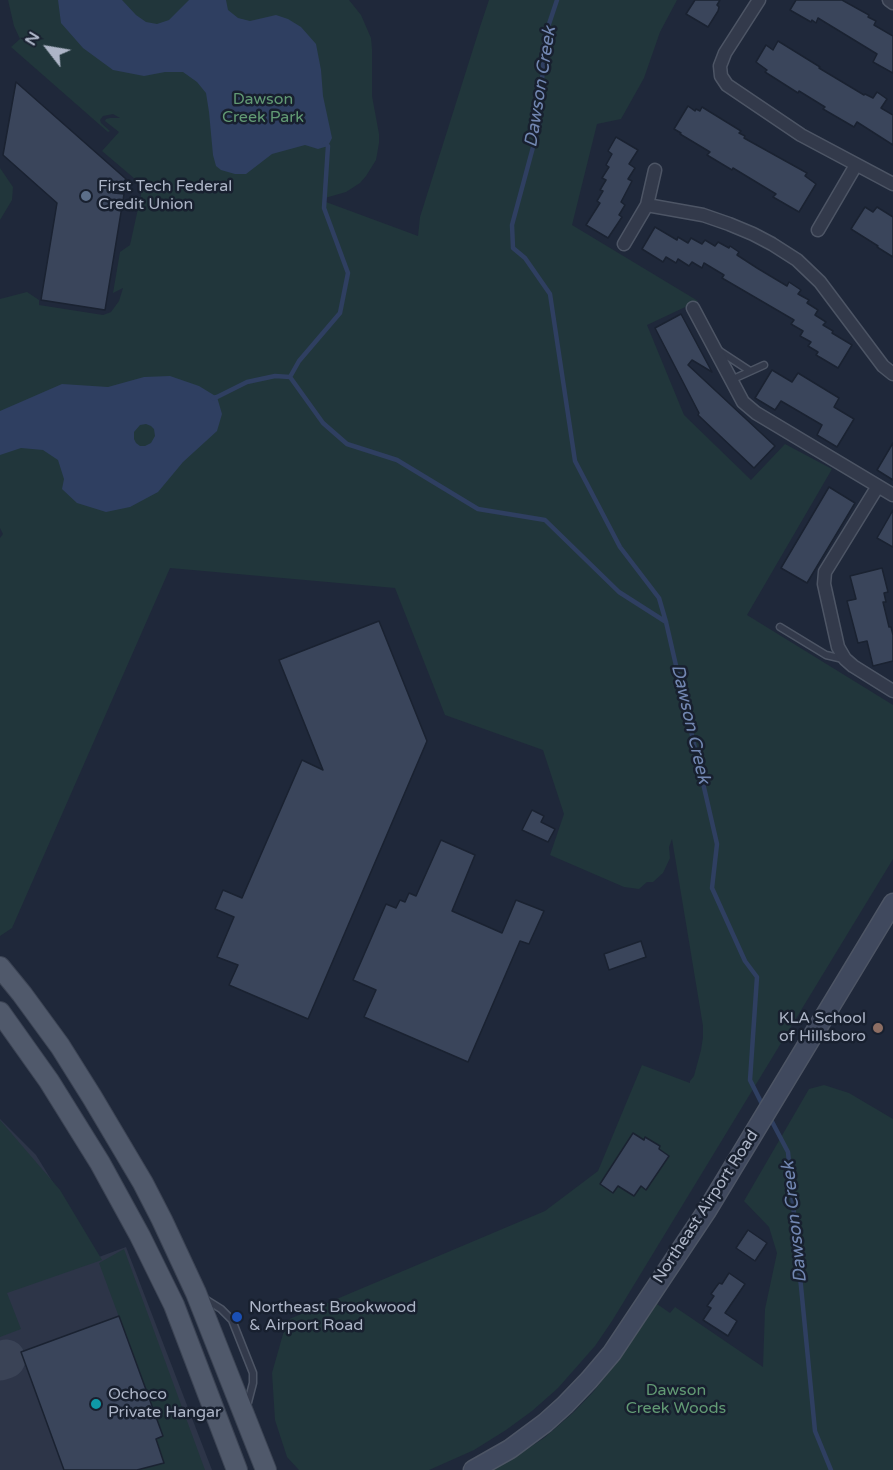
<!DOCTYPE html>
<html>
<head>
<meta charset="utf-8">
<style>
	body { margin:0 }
	#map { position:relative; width:893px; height:1470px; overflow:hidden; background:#1f283a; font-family:"Varela Round",sans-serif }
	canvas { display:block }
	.north { position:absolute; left:18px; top:18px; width:60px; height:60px; -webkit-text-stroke:4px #18202f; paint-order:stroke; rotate:301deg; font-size:16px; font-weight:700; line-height:24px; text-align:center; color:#adb5c7 }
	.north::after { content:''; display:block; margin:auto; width:21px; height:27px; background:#adb5c7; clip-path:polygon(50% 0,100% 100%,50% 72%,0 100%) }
</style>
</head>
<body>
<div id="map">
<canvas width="893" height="1470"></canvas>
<div class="north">N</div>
</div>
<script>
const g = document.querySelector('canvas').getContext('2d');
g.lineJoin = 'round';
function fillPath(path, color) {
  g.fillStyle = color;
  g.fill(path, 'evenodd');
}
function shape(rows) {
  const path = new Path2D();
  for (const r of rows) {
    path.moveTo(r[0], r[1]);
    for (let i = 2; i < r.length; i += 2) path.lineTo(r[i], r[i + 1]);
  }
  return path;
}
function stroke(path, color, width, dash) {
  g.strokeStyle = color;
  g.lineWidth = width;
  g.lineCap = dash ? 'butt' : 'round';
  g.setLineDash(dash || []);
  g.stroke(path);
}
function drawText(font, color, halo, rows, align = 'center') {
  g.font = font + ' "Varela Round",sans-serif';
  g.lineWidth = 5;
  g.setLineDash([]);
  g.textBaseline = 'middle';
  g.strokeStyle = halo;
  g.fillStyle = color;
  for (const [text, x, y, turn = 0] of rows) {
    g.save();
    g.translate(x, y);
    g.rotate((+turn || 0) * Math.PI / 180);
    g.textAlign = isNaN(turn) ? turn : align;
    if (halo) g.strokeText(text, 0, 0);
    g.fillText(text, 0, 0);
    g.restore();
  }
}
fillPath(shape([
	[0,1119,36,1155,99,1257,126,1247,212,1470,0,1470]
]), '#2d3548');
fillPath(shape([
	[8,0,349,0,361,15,371,38,372,49,372,96,379,134,379,143,376,160,366,176,360,183,346,192,325,198,326,202,418,236,420,217,480,27,489,0,677,0,660,32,644,78,621,119,597,124,572,225,698,301,647,325,684,415,751,480,785,444,832,469,747,615,893,705,893,859,612,1321,595,1346,558,1388,532,1411,506,1430,474,1450,429,1470,299,1470,287,1457,275,1420,272,1373,287,1320,545,1211,598,1171,642,1065,690,1083,690,1081,694,1076,701,1050,703,1037,703,1026,672,839,669,847,670,858,663,873,653,882,647,882,639,889,624,887,550,855,564,814,543,750,445,715,395,588,170,568,12,928,0,936,0,538,3,534,0,528,0,299,27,292,39,300,39,305,103,315,111,312,119,301,123,288,113,293,120,252,130,245,141,195,139,186,135,179,102,151,119,132,105,121,106,119,110,118,120,118,113,114,103,116,100,120,101,123,110,131,108,132,11,47,20,39,14,26],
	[0,168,13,187,12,200,0,220],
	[824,1085,849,1093,893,1119,893,1470,490,1470,518,1455,544,1438,574,1412,594,1391,616,1363,657,1304,670,1313,675,1307,763,1367,765,1309,777,1253,769,1227,744,1201,809,1089],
	[0,1120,60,1190,102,1260,7,1293,21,1329,0,1337],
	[124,1249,205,1470,137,1470,164,1463,156,1439,163,1436,99,1263]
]), '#21363b');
fillPath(shape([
	[58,0,122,0,136,15,146,22,157,24,169,20,189,0,226,0,228,10,238,18,250,21,276,15,288,19,301,27,316,44,321,70,323,96,332,138,328,146,318,149,305,145,272,154,246,174,235,174,221,170,216,166,213,155,209,112,206,93,197,82,183,72,165,72,144,76,113,70,83,48,61,23],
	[170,376,199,386,217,397,222,414,217,431,183,462,158,492,130,507,106,512,77,503,62,489,64,479,58,460,43,450,21,448,0,455,0,411,62,384,108,387,144,377],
	[146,424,151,426,154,429,155,436,151,443,145,446,140,446,136,443,134,439,134,432,140,425]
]), '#2f3f61');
stroke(shape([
	[557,0,545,36,539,125,512,225,513,248,525,258,550,294,575,461,620,547,659,598,666,622,717,844,712,888,745,961,757,977,750,1080,763,1106],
	[290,377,323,423,347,444,397,460,478,509,545,520,619,592,666,622],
	[290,377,299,361,340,313,348,273,324,208,328,146,325,143],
	[213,398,217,397,247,382,275,376,290,377],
	[769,1116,788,1152,815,1431,831,1470]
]), '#2f3f61', 4.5);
stroke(shape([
	[0,1361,6,1359]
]), '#3a4356', 39);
const building = shape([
	[695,0,720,0,717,5,719,7,718,11,708,27,686,14,695,0],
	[796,0,842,0,869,15,868,17,876,21,874,25,893,36,893,73,873,62,877,54,818,18,816,23,812,20,811,22,790,10,796,0],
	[778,41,820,67,819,68,864,95,865,94,873,98,877,92,887,99,881,108,893,115,893,145,857,122,854,127,823,109,825,107,799,91,798,93,765,72,767,70,756,62,766,45,773,50,778,41],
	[16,82,126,179,114,193,124,194,105,310,41,300,57,203,3,155,16,82],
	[688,106,695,111,696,109,700,111,702,107,741,131,739,133,745,136,744,138,807,173,805,176,816,184,799,212,773,197,776,194,733,168,732,170,707,155,710,152,680,134,681,133,674,129,688,106],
	[616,137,638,150,629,164,635,168,628,179,632,181,621,202,625,205,619,215,622,217,608,238,586,225,600,203,597,201,603,191,600,190,606,180,602,178,609,167,606,165,612,154,608,151,616,137],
	[865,207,873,212,877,207,893,217,893,257,877,247,878,246,851,229,865,207],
	[655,227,677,240,678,237,688,243,691,238,702,244,705,240,715,246,718,242,729,248,730,246,739,252,737,255,757,268,787,286,789,282,801,290,798,294,809,300,807,303,818,310,815,315,826,322,823,325,833,331,832,333,852,345,838,368,816,355,818,352,808,346,811,342,800,336,803,331,791,324,794,320,722,278,724,275,704,263,702,268,692,262,689,266,678,259,676,263,666,257,663,262,642,249,655,227],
	[681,314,712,372,692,360,688,365,775,446,754,468,698,415,699,413,655,328,681,314],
	[772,370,792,382,798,373,839,398,834,407,854,419,837,447,817,435,822,425,781,401,775,410,755,398,772,370],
	[893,443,893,480,877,470,893,443],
	[829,487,855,503,807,583,781,568,829,487],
	[893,510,893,547,877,538,893,510],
	[882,568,888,592,884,593,886,602,883,602,889,627,891,627,893,635,893,661,873,666,867,641,858,643,847,601,856,599,850,576,882,568],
	[379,621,427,741,308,1019,229,985,238,965,217,957,234,917,215,909,223,890,242,898,302,760,323,770,279,660,379,621],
	[532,810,544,816,541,822,555,829,548,842,522,830,532,810],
	[441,840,475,855,452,911,502,933,516,900,544,911,529,944,520,941,468,1062,364,1017,376,990,353,980,386,904,396,908,400,900,405,902,409,893,416,896,441,840],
	[641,941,646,957,609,970,604,954,641,941],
	[633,1133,644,1140,645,1137,660,1146,659,1149,669,1156,646,1190,641,1186,634,1196,618,1186,613,1193,600,1184,633,1133],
	[748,1230,767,1243,755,1261,736,1248,748,1230],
	[729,1273,745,1284,725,1313,737,1321,728,1336,703,1320,711,1308,707,1306,714,1296,711,1294,719,1283,722,1284,729,1273],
	[119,1316,163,1436,156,1439,164,1463,137,1470,64,1470,21,1352,119,1316]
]);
fillPath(building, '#3a455b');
stroke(building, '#1a2231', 1.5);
const lane = shape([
	[718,350,750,371],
	[731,380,764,365],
	[780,627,826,655,843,659],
	[205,1299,221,1309,232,1320,253,1373,253,1383,247,1406]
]);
const street = shape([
	[759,0,725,53,720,66,721,76,727,85,801,135,893,184],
	[889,0,893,3],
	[655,170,647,205,703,215,729,224,753,234,772,244,797,260,820,282,883,366,893,374],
	[818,230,856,165],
	[624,244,647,205],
	[693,308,743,402,756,413,893,495],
	[878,486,825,572,824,584,838,647,845,659,853,666,893,691]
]);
const secondary = shape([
	[473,1470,510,1449,545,1423,565,1405,589,1380,612,1353,706,1212,893,903]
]);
const primary = shape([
	[0,967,22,994,60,1046,92,1097,143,1183,162,1220,196,1293,266,1470],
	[0,1012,49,1081,100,1163,140,1236,174,1305,237,1470]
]);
stroke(lane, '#4d5565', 9);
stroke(street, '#4d5565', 15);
stroke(secondary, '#4d5565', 21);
stroke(primary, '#3c4454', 22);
stroke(lane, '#333a4b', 6);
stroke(street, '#333a4b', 12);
stroke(secondary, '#40495e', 18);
stroke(primary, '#50596b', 20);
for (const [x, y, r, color] of [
	[86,196,6,"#5c6f8a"],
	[878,1028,6,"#8d6e63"],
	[237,1317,6,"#1a4fb4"],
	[96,1404,6,"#0f9aa8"]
]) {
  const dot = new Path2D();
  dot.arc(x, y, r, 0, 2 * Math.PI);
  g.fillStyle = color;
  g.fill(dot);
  stroke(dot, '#18202f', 2);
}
drawText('16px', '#629a74', '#18202f', [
	["Dawson",263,100],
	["Creek Park",263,118],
	["Dawson",676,1391],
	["Creek Woods",676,1409]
]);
drawText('16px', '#adb5c7', '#18202f', [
	["First Tech Federal",98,187],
	["Credit Union",98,205],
	["KLA School",866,1019,"right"],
	["of Hillsboro",866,1037,"right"],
	["Northeast Brookwood",249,1308],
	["& Airport Road",249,1326],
	["Ochoco",108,1395],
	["Private Hangar",108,1413]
], 'left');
drawText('16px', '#adb5c7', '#18202f', [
	["Northeast Airport Road",706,1207,-57]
]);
drawText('italic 18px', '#7287b2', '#18202f', [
	["Dawson Creek",541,87,-81],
	["Dawson Creek",690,724,77],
	["Dawson Creek",795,1222,-96]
]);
</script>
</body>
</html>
